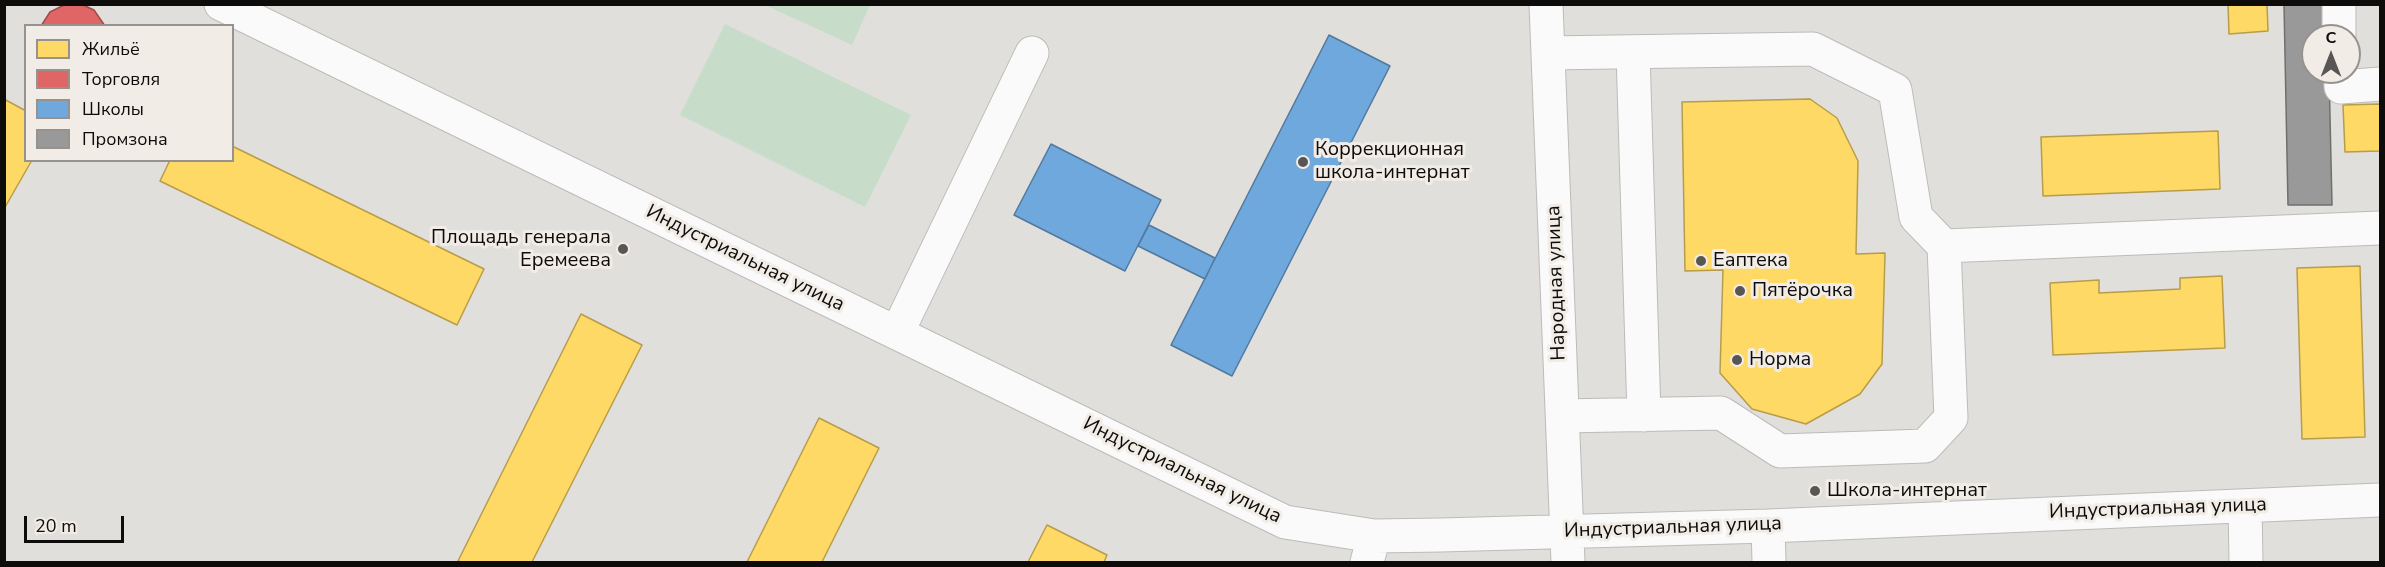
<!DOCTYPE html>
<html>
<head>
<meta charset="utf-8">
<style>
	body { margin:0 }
	#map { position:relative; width:2385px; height:567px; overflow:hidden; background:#e1dfdc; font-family:"Nunito Sans",sans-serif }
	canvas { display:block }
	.frame { position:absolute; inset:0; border:6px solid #0e0c0a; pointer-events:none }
	.legend { position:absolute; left:24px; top:24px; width:210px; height:138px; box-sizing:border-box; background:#f2ece6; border:2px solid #97928e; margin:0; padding:8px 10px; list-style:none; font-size:18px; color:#0e0c0a }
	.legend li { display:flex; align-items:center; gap:12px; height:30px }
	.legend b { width:30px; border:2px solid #97928e }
	.north { position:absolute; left:2301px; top:24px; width:60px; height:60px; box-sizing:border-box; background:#f2ece6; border:2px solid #97928e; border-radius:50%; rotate:0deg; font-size:16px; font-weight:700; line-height:24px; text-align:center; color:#0e0c0a }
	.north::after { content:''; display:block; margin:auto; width:21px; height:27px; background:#585654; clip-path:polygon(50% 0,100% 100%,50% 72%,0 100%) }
	.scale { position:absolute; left:24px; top:516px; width:100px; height:27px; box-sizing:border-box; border:3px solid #0e0c0a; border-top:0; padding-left:8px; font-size:18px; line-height:21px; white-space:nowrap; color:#0e0c0a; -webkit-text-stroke:4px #f2ece6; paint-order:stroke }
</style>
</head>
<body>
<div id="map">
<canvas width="2385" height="567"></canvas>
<div class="frame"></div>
<ul class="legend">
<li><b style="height:16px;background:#ffd966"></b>Жильё</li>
<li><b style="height:16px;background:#e06666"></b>Торговля</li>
<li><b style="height:16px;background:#6fa8dc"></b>Школы</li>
<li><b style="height:16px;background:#999"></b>Промзона</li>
</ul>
<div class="north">С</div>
<div class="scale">20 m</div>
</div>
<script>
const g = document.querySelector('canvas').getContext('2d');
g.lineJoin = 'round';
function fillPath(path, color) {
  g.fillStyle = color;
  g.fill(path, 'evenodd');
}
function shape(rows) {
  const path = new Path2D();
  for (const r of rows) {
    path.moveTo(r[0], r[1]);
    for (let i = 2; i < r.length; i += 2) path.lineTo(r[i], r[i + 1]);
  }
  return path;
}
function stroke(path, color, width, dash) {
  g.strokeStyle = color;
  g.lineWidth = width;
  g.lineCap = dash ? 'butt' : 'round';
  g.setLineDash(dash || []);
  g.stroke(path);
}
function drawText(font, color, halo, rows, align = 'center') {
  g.font = font + ' "Nunito Sans",sans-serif';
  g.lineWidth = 6;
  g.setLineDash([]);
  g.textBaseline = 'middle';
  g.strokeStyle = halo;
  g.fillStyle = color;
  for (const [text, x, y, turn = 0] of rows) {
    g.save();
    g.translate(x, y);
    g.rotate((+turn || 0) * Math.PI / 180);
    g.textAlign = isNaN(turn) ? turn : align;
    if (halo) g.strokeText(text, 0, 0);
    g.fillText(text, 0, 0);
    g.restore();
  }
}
fillPath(shape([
	[765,5,870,5,852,45],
	[725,24,911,115,865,207,680,115]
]), '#c7ddc9');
const homes = shape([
	[2228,4,2267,4,2268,31,2229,34,2228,4],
	[4,99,26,111,26,160,32,160,4,209,4,99],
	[1810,99,1837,118,1858,161,1856,254,1885,253,1882,364,1860,394,1806,424,1752,409,1720,373,1723,270,1685,271,1682,102,1810,99],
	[2380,104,2380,151,2345,152,2343,105,2380,104],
	[2218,131,2220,189,2043,196,2041,137,2218,131],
	[232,146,484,269,457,325,160,181,170,160,232,160,232,146],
	[2360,266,2365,437,2302,439,2297,268,2360,266],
	[2222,276,2225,348,2053,355,2050,283,2099,280,2099,293,2180,289,2180,278,2222,276],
	[581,314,642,345,532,562,462,562,458,561,581,314],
	[819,418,879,448,822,562,747,562,819,418],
	[1047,525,1107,555,1104,562,1028,562,1047,525]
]);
fillPath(homes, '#ffd966');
stroke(homes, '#b79c4a', 1.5);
const shops = shape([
	[66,4,83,5,94,10,105,26,41,26,50,12,66,4]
]);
fillPath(shops, '#e06666');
stroke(shops, '#a14b4a', 1.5);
const schools = shape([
	[1329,35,1390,66,1232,376,1171,345,1329,35],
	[1051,144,1161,200,1125,271,1014,215,1051,144],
	[1149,225,1215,258,1205,279,1138,246,1149,225]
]);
fillPath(schools, '#6fa8dc');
stroke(schools, '#52799d', 1.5);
const industry = shape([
	[2284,4,2327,4,2328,36,2313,36,2313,72,2329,72,2332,205,2288,205,2284,4]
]);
fillPath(industry, '#999');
stroke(industry, '#6f6f6e', 1.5);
const minor = shape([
	[221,4,1285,522,1374,536,1441,535,1768,526,2380,500],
	[1546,4,1568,562],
	[2339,4,2339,36],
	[1633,52,1644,415],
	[1548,53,1813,49,1895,90,1916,217,1944,246],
	[2340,72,2341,87,2380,84],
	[897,333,1032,53],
	[1563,416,1721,413,1780,451,1925,446,1951,418,1944,246,2380,228],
	[2245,506,2246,562],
	[1768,526,1769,562],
	[1367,562,1374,536]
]);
stroke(minor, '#bdbbb9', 35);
stroke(minor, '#fafafa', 33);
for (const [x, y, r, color] of [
	[1303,162,6,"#585654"],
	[623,249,6,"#585654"],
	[1701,261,6,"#585654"],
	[1740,291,6,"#585654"],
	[1737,360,6,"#585654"],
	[1815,491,6,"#585654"]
]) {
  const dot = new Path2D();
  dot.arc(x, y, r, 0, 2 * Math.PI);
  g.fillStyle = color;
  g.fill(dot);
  stroke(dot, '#f2ece6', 2);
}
drawText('20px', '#0e0c0a', '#f2ece6', [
	["Коррекционная",1315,150],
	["школа-интернат",1315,173],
	["Площадь генерала",611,238,"right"],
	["Еремеева",611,261,"right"],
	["Еаптека",1713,261],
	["Пятёрочка",1752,291],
	["Норма",1749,360],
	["Школа-интернат",1827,491]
], 'left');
drawText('20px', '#0e0c0a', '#f2ece6', [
	["Индустриальная улица",745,259,26],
	["Народная улица",1557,283,-92],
	["Индустриальная улица",1182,471,26],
	["Индустриальная улица",2158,509,-2],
	["Индустриальная улица",1673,528,-2]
]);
</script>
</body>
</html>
